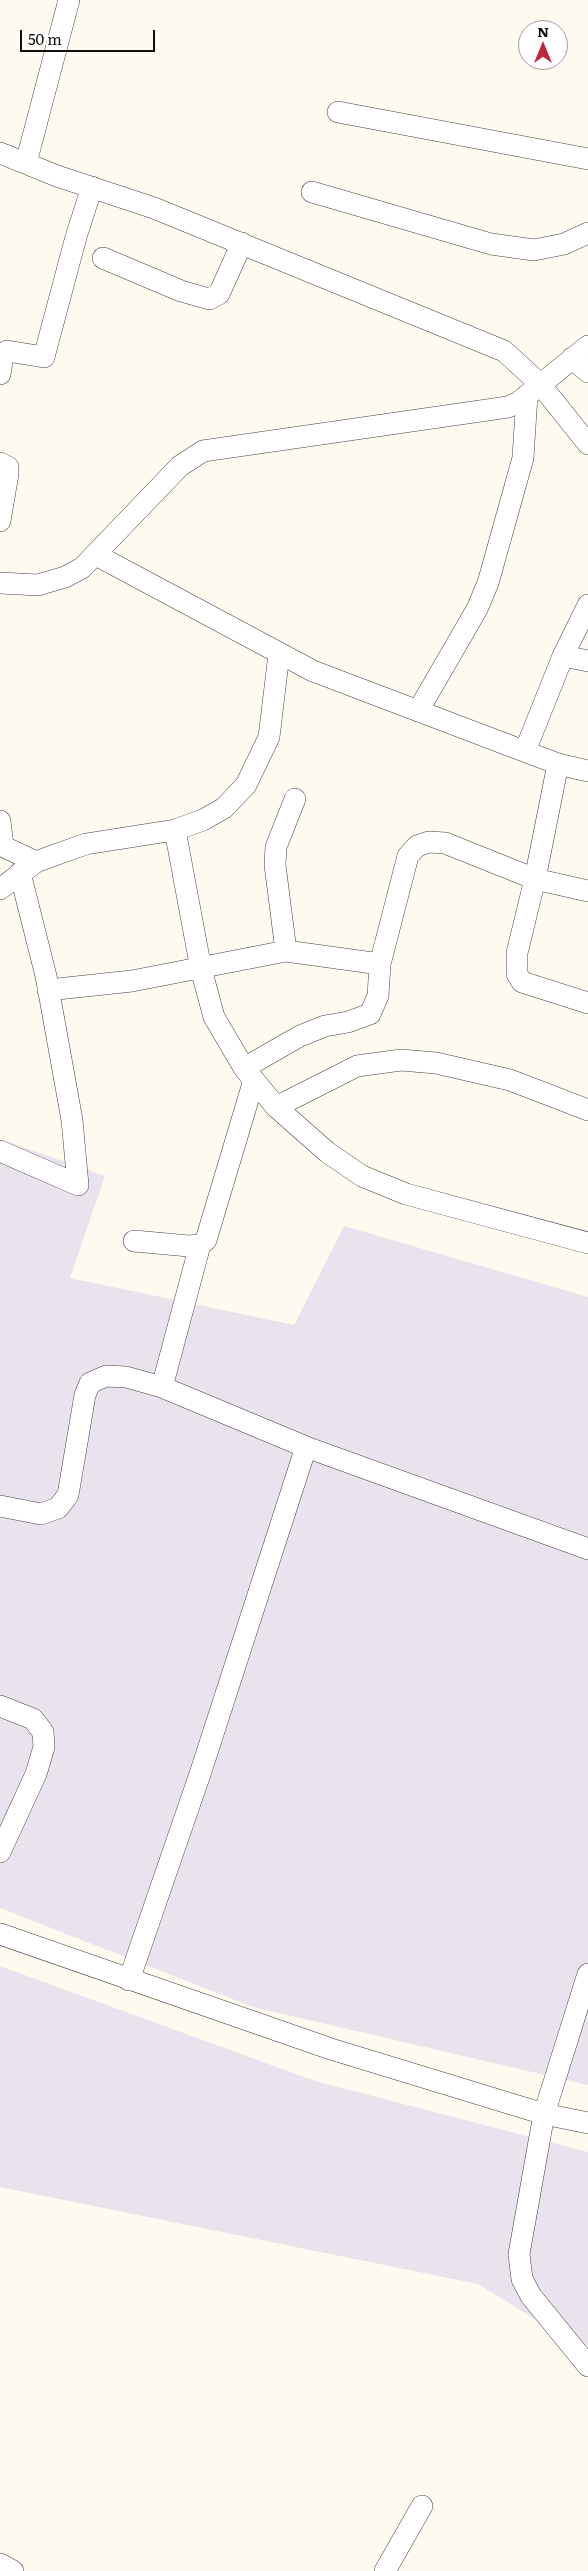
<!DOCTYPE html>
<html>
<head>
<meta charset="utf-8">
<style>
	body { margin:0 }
	#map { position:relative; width:588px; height:2571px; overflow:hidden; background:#fffaef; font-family:Literata,serif }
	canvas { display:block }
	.north { position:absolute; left:518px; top:20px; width:50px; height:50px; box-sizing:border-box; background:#fff; border:1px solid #9f9f9f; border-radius:50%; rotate:0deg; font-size:14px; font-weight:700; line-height:20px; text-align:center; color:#0e0e0e }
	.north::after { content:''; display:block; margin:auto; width:18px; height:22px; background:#bd263e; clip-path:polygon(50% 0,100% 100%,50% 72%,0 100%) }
	.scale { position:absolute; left:20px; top:30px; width:135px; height:22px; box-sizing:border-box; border:2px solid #0e0e0e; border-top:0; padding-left:6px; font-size:15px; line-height:18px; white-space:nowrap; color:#0e0e0e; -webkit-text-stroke:4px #fff; paint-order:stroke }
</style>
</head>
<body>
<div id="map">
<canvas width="588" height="2571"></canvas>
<div class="north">N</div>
<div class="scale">50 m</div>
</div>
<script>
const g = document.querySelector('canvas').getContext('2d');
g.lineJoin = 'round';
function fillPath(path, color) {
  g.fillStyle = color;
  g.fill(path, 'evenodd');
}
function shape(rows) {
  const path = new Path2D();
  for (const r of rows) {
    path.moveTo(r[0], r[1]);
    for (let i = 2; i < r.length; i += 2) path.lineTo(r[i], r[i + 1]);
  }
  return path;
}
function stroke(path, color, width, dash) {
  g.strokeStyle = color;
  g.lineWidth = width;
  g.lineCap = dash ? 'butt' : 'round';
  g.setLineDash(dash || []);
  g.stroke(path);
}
fillPath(shape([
	[0,1139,105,1176,70,1278,294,1325,344,1226,588,1297,588,2085,253,2007,0,1908],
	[0,1966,315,2081,588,2152,588,2345,572,2342,478,2284,0,2187]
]), '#eae2ed');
const minor = shape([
	[338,112,588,159],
	[0,153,57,176,154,208,504,351,540,384,588,444],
	[26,163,69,0],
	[312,192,491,244,534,250,564,244,588,233],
	[103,258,181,291,209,299,219,294,242,243],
	[572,358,588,372],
	[0,374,3,355,7,351,44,357,76,237,92,187],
	[0,463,8,467,8,474,0,521],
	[96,555,313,671,558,764,588,771],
	[0,583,38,585,65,577,82,568,180,466,203,451,508,407,519,402,588,346],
	[563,656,588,661],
	[418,711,477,609,488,583,523,458,527,395],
	[525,751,563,656,588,605],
	[558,764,535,879,517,953,517,974,522,982,588,1003],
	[0,821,3,846],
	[175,830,201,969,214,1017,244,1068,276,1107,327,1152,362,1176,406,1194,588,1243],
	[0,845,36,862],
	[0,889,36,862,52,856,86,844,175,830,203,820,224,808,246,785,269,737,279,654],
	[286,951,275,865,276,847,295,799],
	[48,990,132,981,286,951,380,964],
	[244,1068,300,1036,325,1026,348,1022,370,1014,378,996,380,964,408,856,417,846,429,842,445,843,535,879,588,891],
	[276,1107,357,1066,401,1060,436,1063,510,1080,588,1110],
	[0,1151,78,1185,72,1120,46,976,20,873],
	[134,1241,189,1246,200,1245,206,1240,254,1080],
	[162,1387,200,1245],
	[0,1506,41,1514,58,1508,68,1495,85,1395,90,1383,106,1376,126,1377,162,1387,306,1447,588,1549],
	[0,1706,33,1719,43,1732,44,1747,36,1774,0,1852],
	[0,1934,331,2049,544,2114,588,2123],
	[588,1974,544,2114,519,2254,522,2279,531,2296,588,2366],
	[129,1980,200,1774,306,1447],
	[0,2564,13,2571],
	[385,2571,422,2506]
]);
stroke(minor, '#414141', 22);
stroke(minor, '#fff', 21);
</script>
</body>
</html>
